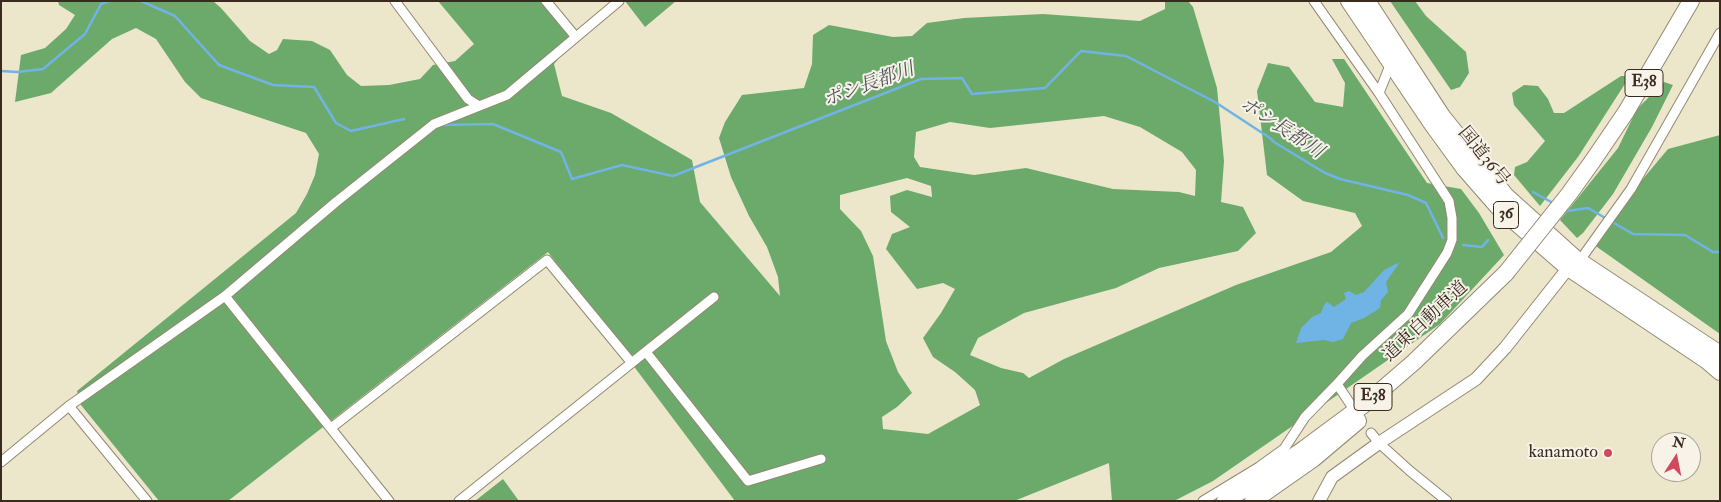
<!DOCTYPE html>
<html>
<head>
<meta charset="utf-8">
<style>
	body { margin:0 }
	#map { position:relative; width:1721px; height:502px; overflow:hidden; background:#ece6ca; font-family:"IM FELL Double Pica",serif }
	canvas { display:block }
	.frame { position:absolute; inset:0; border:2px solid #3b2a1e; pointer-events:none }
	.north { position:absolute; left:1651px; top:432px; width:50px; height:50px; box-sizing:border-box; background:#f7f3e8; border:1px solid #aca397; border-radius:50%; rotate:11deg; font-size:14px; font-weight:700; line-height:20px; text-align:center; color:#3b2a1e }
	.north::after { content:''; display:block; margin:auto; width:18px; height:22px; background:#d1495b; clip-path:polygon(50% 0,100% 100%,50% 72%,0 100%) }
</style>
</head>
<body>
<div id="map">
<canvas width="1721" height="502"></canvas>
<div class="frame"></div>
<div class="north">N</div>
</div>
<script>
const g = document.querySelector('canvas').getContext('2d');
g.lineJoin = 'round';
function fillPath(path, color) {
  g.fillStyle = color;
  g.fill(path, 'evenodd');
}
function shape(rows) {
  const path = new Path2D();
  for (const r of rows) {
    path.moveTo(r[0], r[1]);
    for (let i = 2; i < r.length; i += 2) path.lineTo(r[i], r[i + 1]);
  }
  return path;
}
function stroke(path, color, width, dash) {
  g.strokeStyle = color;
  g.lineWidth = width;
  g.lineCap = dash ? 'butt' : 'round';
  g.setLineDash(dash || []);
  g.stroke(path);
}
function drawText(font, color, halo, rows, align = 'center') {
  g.font = font + ' "IM FELL Double Pica","Noto Serif JP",serif';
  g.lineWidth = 4;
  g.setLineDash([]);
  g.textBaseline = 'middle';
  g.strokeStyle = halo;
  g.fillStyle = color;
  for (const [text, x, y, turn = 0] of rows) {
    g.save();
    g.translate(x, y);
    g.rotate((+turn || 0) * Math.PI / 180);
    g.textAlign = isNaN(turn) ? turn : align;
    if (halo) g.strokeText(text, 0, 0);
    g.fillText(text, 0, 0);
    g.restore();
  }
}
fillPath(shape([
	[58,1,213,1,221,8,250,41,269,54,277,50,283,39,312,41,330,50,347,75,361,86,389,85,420,79,433,65,455,61,474,44,438,1,542,1,569,35,568,48,554,64,562,96,611,113,692,160,700,202,780,296,778,277,767,247,749,216,731,177,719,138,725,122,742,95,804,88,812,64,813,35,829,25,893,37,912,36,927,23,964,18,1043,14,1140,21,1165,9,1165,1,1188,1,1193,7,1217,88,1224,161,1221,202,1243,207,1256,233,1238,251,1159,268,1116,288,1024,313,978,338,970,355,1001,368,1023,373,1029,378,1064,359,1236,285,1331,252,1362,226,1355,213,1303,201,1267,175,1257,91,1268,63,1289,67,1315,102,1343,107,1345,83,1332,59,1344,59,1427,183,1461,189,1479,213,1504,255,1440,324,1213,481,1174,501,1112,501,1109,463,1014,501,735,501,548,252,228,501,159,501,81,405,77,391,296,213,307,194,315,175,319,154,306,133,201,98,185,82,156,39,136,28,112,39,51,93,15,102,21,55,45,48,66,29,75,15,59,5],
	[1104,116,1140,127,1182,152,1196,170,1195,196,1179,192,1113,189,1026,168,974,175,920,167,914,157,916,132,950,122,990,128],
	[907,178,931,186,932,197,907,190,890,196,891,212,910,227,892,234,886,249,917,289,943,283,955,289,941,313,923,338,933,357,955,372,975,390,980,405,928,434,883,429,882,417,897,407,912,393,898,372,886,341,873,256,861,231,840,209,840,195],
	[625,1,676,1,645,27],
	[1390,1,1415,1,1426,16,1466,52,1469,73,1460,87,1451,90],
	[1621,76,1630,76,1578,157,1540,206,1514,175,1515,167,1527,162,1545,141,1514,105,1512,93,1524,85,1538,86,1548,99,1554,113,1564,113],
	[1664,82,1673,85,1652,127,1613,194,1583,233,1577,238,1560,220,1618,148,1637,109],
	[1720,135,1720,334,1590,242,1668,149],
	[503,479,519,501,475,501]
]), '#6caa6c');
fillPath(shape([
	[1400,262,1386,282,1388,292,1381,300,1380,308,1364,318,1351,323,1343,339,1333,342,1324,340,1296,343,1301,328,1312,317,1321,313,1324,305,1327,302,1334,307,1346,299,1344,293,1349,291,1356,295,1364,292,1384,270]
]), '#70b3e5');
stroke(shape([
	[141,1,175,16,219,65,273,85,314,87,336,123,351,131,404,119],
	[1,71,17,72,43,69,85,34,101,4,109,1],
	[441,125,493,124,561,152,572,179,622,165,673,176,921,79,962,78,972,94,1045,88,1081,51,1126,56,1215,102,1270,138,1274,142,1325,173,1340,179,1408,195,1426,203,1443,238],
	[1533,192,1553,203],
	[1564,210,1567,211,1588,208,1633,234,1685,235,1713,252,1720,252],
	[1463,245,1482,247,1488,240]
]), '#70b3e5', 2.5);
const street = shape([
	[395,1,468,99,479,106],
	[546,1,575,36],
	[1379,93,1391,63],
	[1583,256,1631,189,1720,33],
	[225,296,389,501],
	[646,352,748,481,821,459],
	[1337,384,1351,405],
	[69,406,147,501],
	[331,428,547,260,631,362],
	[1371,433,1379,443,1410,471,1447,501],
	[1,462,69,406,225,296,336,202,434,124,507,95,619,1],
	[459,501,714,297],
	[1203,501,1259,467,1284,449,1305,417,1337,384,1362,356,1408,314,1447,253,1452,240,1452,218,1449,201,1379,93,1314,1]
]);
const secondary = shape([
	[1319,501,1332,477,1379,443,1476,379,1505,348,1573,262]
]);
const highway = shape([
	[1349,1,1432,124,1464,168,1499,208,1567,267,1706,360,1720,372],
	[1367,1,1442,116,1506,196,1576,259,1720,354],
	[1592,162,1626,112,1691,1],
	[1225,501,1248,487,1304,449,1370,400,1414,362,1506,273],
	[1253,501,1313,459,1358,421]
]);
stroke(street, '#948874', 11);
stroke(secondary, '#948874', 14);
stroke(highway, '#948874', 18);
stroke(street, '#fff', 9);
stroke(secondary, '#fff', 12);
stroke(highway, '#fff', 16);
const highwayBridge = shape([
	[1506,273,1569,194,1592,162]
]);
stroke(highwayBridge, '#948874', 18, []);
stroke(highwayBridge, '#fff', 16);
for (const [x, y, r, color] of [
	[1608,453,5,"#d1495b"]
]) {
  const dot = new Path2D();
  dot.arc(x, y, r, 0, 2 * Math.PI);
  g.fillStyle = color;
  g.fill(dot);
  stroke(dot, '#f7f3e8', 2);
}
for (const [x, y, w] of [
	[1644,83,38],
	[1506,215,25],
	[1373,397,38]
]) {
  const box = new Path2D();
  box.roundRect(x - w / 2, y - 13.5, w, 27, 4);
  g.fillStyle = '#f7f3e8';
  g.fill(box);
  stroke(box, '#3b2a1e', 1);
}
drawText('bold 16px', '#3b2a1e', null, [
	["E38",1644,83],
	["36",1506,215],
	["E38",1373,397]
]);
drawText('18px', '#3b2a1e', '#f7f3e8', [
	["国道36号",1483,157,51],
	["道東自動車道",1426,322,-43]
]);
drawText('18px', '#3b2a1e', '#f7f3e8', [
	["kanamoto",1598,453]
], 'right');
drawText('italic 19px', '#4b535a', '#f7f3e8', [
	["ポシ長都川",869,86,-20],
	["ポシ長都川",1281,129,33]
]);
</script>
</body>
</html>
